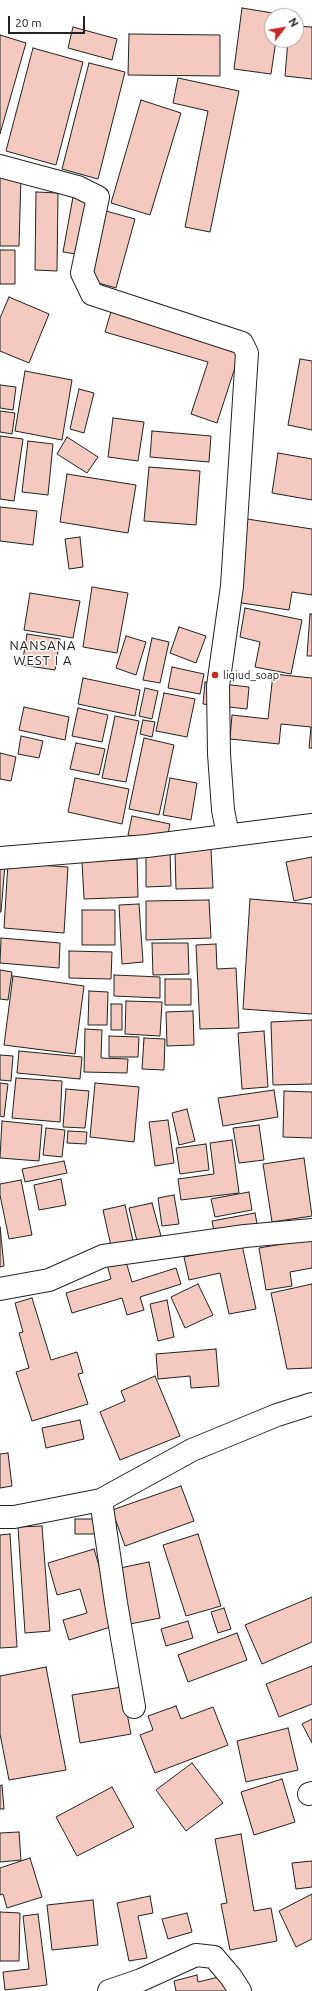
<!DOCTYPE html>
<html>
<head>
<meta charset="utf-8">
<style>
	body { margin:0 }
	#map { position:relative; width:312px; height:1991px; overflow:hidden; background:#fff; font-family:Ubuntu,sans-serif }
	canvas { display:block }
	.north { position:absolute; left:264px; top:8px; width:40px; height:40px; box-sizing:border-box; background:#fff; border:1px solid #a7a7a7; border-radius:50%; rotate:59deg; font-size:11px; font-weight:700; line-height:16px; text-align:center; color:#222 }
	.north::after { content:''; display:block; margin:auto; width:14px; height:18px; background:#c62828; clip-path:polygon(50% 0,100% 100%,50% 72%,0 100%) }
	.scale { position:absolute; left:8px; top:16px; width:77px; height:18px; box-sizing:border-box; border:2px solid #222; border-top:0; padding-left:5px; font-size:12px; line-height:14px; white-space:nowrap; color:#222; -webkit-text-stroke:3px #fff; paint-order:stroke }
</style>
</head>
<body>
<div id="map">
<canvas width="312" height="1991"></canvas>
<div class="north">N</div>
<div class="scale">20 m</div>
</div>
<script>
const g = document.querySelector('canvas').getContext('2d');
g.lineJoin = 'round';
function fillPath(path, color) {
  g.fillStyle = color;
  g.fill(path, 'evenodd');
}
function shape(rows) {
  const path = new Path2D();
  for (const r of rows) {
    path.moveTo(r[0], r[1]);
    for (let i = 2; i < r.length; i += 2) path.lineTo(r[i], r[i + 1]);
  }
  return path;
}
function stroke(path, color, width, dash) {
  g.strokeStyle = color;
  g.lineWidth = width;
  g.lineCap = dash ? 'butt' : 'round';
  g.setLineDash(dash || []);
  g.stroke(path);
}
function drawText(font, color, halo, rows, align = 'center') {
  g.font = font + ' Ubuntu,sans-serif';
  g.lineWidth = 3;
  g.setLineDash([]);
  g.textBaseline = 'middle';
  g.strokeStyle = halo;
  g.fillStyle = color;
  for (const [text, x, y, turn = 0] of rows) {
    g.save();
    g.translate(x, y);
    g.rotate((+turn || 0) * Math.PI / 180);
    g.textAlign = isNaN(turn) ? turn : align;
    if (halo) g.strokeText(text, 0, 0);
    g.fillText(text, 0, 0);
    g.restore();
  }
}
const building = shape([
	[242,8,279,14,279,16,272,16,272,40,276,40,271,74,234,69,242,8],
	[296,26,312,27,312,79,285,76,288,40,296,40,296,26],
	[73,27,117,39,112,60,68,48,73,27],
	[129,34,220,35,220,76,128,75,129,34],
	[0,35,26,43,0,134,0,35],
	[33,48,83,62,56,165,6,151,33,48],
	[89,63,125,72,98,179,62,169,89,63],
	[178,78,239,91,210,232,185,227,208,111,173,103,178,78],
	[141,100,181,113,150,215,111,203,141,100],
	[0,175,21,176,19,246,0,246,0,175],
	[36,192,58,193,57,271,35,270,36,192],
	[73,197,92,200,82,255,63,252,73,197],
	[106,211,135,219,116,288,88,280,106,211],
	[0,250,15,250,15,284,0,284,0,250],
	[9,297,49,314,29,363,0,351,0,318,9,297],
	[112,308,241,349,217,423,191,414,208,362,105,332,112,308],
	[300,359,312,361,312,430,288,425,300,359],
	[25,371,72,380,62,440,15,431,25,371],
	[0,385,16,387,13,410,0,408,0,385],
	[79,389,94,393,84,433,70,429,79,389],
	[0,411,15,413,12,434,0,432,0,411],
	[113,418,144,422,138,461,108,457,113,418],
	[152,431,211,436,209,462,150,457,152,431],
	[0,436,23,439,14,501,0,499,0,436],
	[67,437,98,457,87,473,57,454,67,437],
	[28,441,53,444,48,495,22,492,28,441],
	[278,453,312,459,312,500,272,493,278,453],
	[149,467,200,471,196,525,144,521,149,467],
	[67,474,136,485,128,533,60,522,67,474],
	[0,507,37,511,33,545,0,541,0,507],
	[247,519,312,529,312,595,292,592,289,610,235,602,247,519],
	[80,537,83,567,69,569,65,539,80,537],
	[92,587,128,593,117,653,83,647,92,587],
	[30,593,80,601,73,638,24,630,30,593],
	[245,608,302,620,291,674,255,667,260,642,240,637,245,608],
	[310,614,312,614,312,656,307,656,310,614],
	[179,627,206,636,196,663,170,653,179,627],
	[27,634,60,639,55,670,22,665,27,634],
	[126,636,146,642,136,675,116,668,126,636],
	[152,638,169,642,160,683,143,680,152,638],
	[172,667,204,674,200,694,168,688,172,667],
	[273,674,312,678,312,748,309,748,311,727,281,724,279,744,230,739,232,715,268,719,273,674],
	[83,678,140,690,135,716,78,704,83,678],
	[205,682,249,687,247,709,203,704,205,682],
	[145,688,158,691,152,719,139,716,145,688],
	[164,693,195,699,187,737,156,731,164,693],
	[24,707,69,717,65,740,19,730,24,707],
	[78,708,108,715,102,742,72,736,78,708],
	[115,716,139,721,126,782,102,778,115,716],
	[143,720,155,722,152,737,140,734,143,720],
	[21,736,43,741,39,758,18,754,21,736],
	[144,738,174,745,159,815,129,809,144,738],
	[76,743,105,749,99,775,70,769,76,743],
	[0,753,16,757,11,781,0,779,0,753],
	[75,778,129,789,122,824,68,812,75,778],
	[170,778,197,783,191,820,163,815,170,778],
	[132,816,170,824,166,843,128,835,132,816],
	[211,849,213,888,176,889,175,851,211,849],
	[170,850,171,886,146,887,146,851,170,850],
	[312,857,312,897,294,901,286,862,312,857],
	[137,859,138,897,84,899,82,862,137,859],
	[8,863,68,867,64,933,4,928,8,863],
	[0,864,5,864,1,912,0,912,0,864],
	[250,899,312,904,312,1014,243,1009,250,899],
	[209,900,211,938,146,940,146,901,209,900],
	[139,904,143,962,122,964,119,905,139,904],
	[82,910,115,910,115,945,82,945,82,910],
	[1,938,60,943,59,968,0,963,1,938],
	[152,943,188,943,189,974,153,975,152,943],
	[216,944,217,969,236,968,239,1028,200,1029,196,945,216,944],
	[69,951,112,952,111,979,69,978,69,951],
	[0,970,12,972,8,1000,0,999,0,970],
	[114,975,160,977,160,998,114,996,114,975],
	[13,976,84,986,75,1054,4,1045,13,976],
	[165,979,191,979,191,1005,165,1005,165,979],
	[89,991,108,992,107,1025,88,1025,89,991],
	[126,1001,162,1002,160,1036,125,1034,126,1001],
	[111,1004,122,1004,122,1030,111,1030,111,1004],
	[193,1011,194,1045,167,1046,166,1012,193,1011],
	[312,1020,312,1084,273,1085,271,1022,312,1020],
	[85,1029,102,1030,101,1058,128,1059,127,1073,84,1072,85,1029],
	[264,1031,268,1087,242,1089,238,1033,264,1031],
	[109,1036,139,1037,138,1057,109,1057,109,1036],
	[144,1038,165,1039,164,1070,142,1069,144,1038],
	[19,1051,82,1057,80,1079,17,1073,19,1051],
	[0,1055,13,1056,11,1081,0,1080,0,1055],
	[16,1078,62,1081,60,1122,12,1118,16,1078],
	[0,1083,8,1084,4,1117,0,1116,0,1083],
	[95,1083,139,1087,134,1142,90,1137,95,1083],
	[66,1089,89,1091,85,1128,63,1127,66,1089],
	[274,1090,278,1117,223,1126,218,1098,274,1090],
	[284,1091,312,1092,312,1138,283,1137,284,1091],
	[187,1109,195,1141,179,1145,172,1113,187,1109],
	[168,1120,174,1163,155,1166,149,1122,168,1120],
	[2,1121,42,1125,39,1161,0,1158,2,1121],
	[259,1125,264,1160,239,1163,233,1128,259,1125],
	[46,1128,65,1130,62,1157,43,1155,46,1128],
	[68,1131,87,1132,86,1144,67,1143,68,1131],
	[232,1140,239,1193,181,1200,178,1179,214,1174,210,1143,232,1140],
	[206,1144,209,1170,180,1174,176,1148,206,1144],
	[304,1158,312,1216,272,1222,263,1164,304,1158],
	[64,1161,67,1173,25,1182,22,1169,64,1161],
	[61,1179,66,1205,39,1210,34,1185,61,1179],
	[21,1180,32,1235,9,1239,0,1195,0,1184,21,1180],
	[249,1192,252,1210,215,1217,211,1199,249,1192],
	[174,1195,179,1224,162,1226,158,1198,174,1195],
	[152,1203,161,1236,137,1241,129,1208,152,1203],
	[125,1205,133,1241,111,1246,103,1210,125,1205],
	[255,1213,260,1239,217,1247,212,1221,255,1213],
	[0,1227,4,1266,0,1267,0,1227],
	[312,1239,312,1268,290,1272,292,1286,266,1290,259,1248,312,1239],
	[242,1245,256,1309,229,1314,220,1273,189,1280,184,1257,242,1245],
	[124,1255,132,1282,176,1268,181,1284,140,1297,144,1310,127,1315,122,1298,72,1313,66,1293,111,1279,106,1261,124,1255],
	[198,1284,213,1315,185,1328,171,1297,198,1284],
	[312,1284,312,1368,287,1369,271,1293,312,1284],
	[32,1298,51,1360,77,1352,83,1373,78,1374,88,1404,32,1421,16,1372,29,1368,19,1333,23,1332,15,1303,32,1298],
	[167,1300,174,1337,158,1341,150,1304,167,1300],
	[216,1349,219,1386,191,1388,190,1376,158,1379,156,1354,216,1349],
	[155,1376,180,1436,120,1460,100,1412,125,1401,121,1391,155,1376],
	[80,1420,84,1439,46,1448,42,1428,80,1420],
	[8,1453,12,1486,0,1488,0,1454,8,1453],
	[181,1486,194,1521,125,1546,112,1510,181,1486],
	[75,1519,94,1519,95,1534,75,1534,75,1519],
	[42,1526,50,1631,25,1633,18,1527,42,1526],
	[10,1534,17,1647,0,1648,0,1535,10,1534],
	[198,1534,221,1606,186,1616,163,1545,198,1534],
	[94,1549,117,1625,69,1640,63,1620,87,1613,80,1589,57,1595,48,1563,94,1549],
	[149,1562,160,1618,130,1624,120,1568,149,1562],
	[312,1597,312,1642,262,1664,245,1625,312,1597],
	[224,1608,231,1629,218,1633,211,1612,224,1608],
	[188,1621,193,1638,166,1646,161,1629,188,1621],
	[237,1633,247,1660,188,1682,178,1655,237,1633],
	[312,1666,312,1704,279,1717,266,1684,312,1666],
	[46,1667,66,1770,9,1780,0,1734,0,1676,46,1667],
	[122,1687,131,1734,80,1743,72,1695,122,1687],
	[176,1706,181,1719,213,1707,228,1745,155,1773,140,1735,153,1730,148,1716,176,1706],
	[312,1719,312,1743,302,1724,312,1719],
	[288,1728,298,1770,246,1782,237,1741,288,1728],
	[192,1763,223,1803,186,1831,156,1790,192,1763],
	[282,1779,295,1822,254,1835,241,1792,282,1779],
	[2,1785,4,1809,0,1809,0,1786,2,1785],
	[112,1787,134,1827,77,1856,56,1817,112,1787],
	[19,1832,21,1860,0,1862,0,1833,19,1832],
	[241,1834,254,1911,271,1908,277,1941,230,1950,221,1904,227,1903,215,1839,241,1834],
	[30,1858,42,1897,7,1908,3,1894,0,1895,0,1868,30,1858],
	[312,1861,312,1887,296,1889,292,1863,312,1861],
	[312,1894,312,1939,296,1947,279,1911,312,1894],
	[150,1896,153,1913,138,1916,147,1958,129,1961,117,1903,150,1896],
	[93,1900,98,1945,52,1950,47,1905,93,1900],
	[0,1912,20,1913,19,1961,0,1961,0,1912],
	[187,1913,192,1932,168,1939,162,1919,187,1913],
	[38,1914,47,1985,5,1990,3,1972,29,1969,23,1916,38,1914],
	[197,1975,198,1982,227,1975,231,1991,176,1991,174,1981,197,1975]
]);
fillPath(building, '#f3c9c0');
stroke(building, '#222', 1);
const minor = shape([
	[0,166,78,187,98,197,82,273,92,294,242,343,247,353,232,586,218,686,219,754,223,810,228,835],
	[0,858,147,846,312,825],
	[0,1289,49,1280,103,1256,245,1236,312,1230],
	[101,1500,116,1603,134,1707],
	[0,1517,14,1517,101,1500,192,1450,277,1415,312,1404],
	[309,1794,312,1793],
	[109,1991,141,1980,196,1955,214,1957,231,1977,240,1991]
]);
stroke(minor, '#222', 24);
stroke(minor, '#fff', 22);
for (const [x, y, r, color] of [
	[215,675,4,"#c62828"]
]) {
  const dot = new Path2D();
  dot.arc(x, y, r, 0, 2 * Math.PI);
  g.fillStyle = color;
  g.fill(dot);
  stroke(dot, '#fff', 1.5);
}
drawText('11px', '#222', '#fff', [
	["liqiud_soap",223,675]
], 'left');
g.letterSpacing = '1px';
drawText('13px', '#222', '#fff', [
	["NANSANA",43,646],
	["WEST I A",43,661]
]);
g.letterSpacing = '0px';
</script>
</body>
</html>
